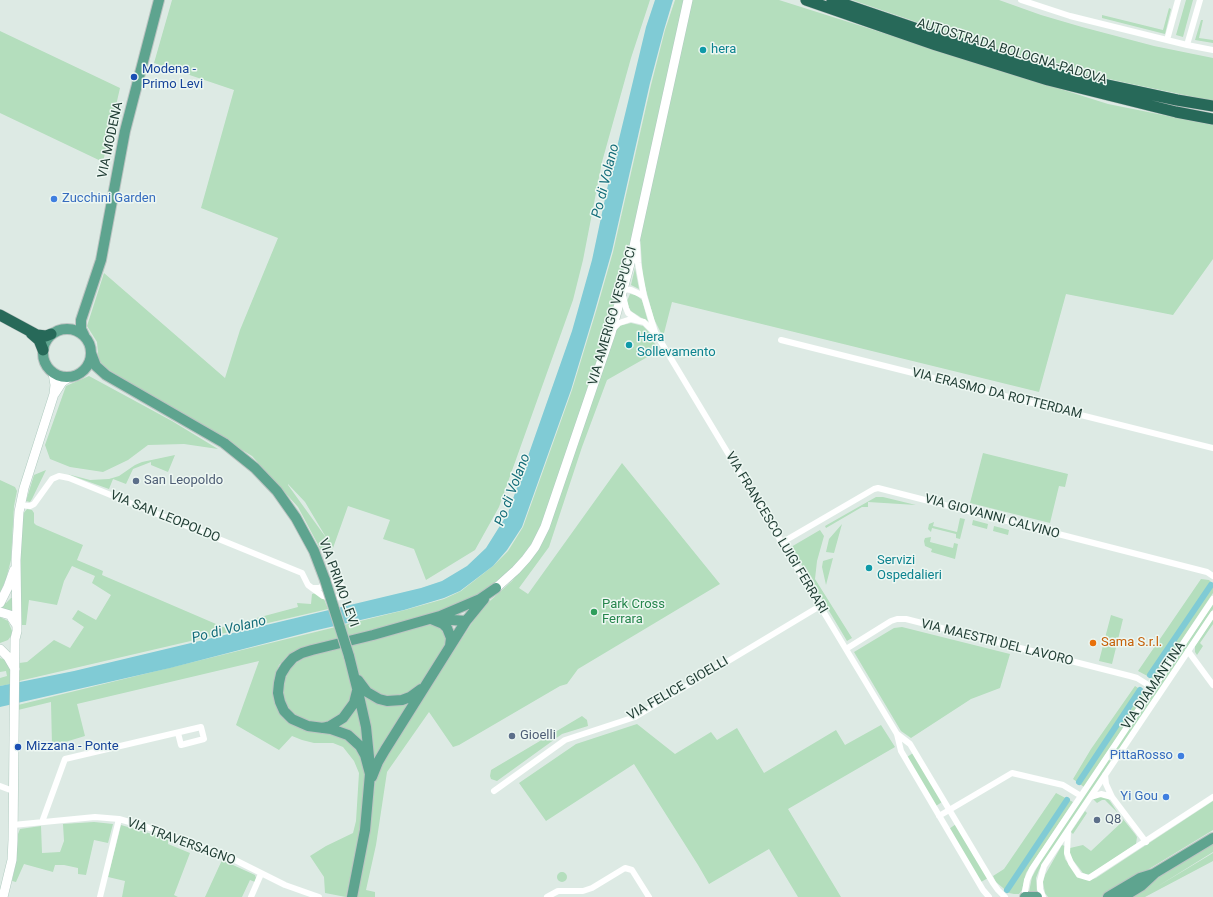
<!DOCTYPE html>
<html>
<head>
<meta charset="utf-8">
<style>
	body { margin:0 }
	canvas { display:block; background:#ddeae4 }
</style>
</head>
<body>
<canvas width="1213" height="897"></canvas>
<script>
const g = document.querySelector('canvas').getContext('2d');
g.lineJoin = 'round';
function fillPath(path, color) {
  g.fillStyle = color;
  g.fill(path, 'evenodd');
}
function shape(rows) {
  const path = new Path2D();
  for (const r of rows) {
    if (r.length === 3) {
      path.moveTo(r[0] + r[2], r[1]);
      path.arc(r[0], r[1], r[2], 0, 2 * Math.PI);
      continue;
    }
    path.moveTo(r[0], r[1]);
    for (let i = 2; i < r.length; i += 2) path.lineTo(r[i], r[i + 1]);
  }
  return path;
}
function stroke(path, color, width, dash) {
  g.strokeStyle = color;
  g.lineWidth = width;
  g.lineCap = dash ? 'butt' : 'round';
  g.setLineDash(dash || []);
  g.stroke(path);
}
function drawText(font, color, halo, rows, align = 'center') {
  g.font = font + ' Roboto,sans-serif';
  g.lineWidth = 3;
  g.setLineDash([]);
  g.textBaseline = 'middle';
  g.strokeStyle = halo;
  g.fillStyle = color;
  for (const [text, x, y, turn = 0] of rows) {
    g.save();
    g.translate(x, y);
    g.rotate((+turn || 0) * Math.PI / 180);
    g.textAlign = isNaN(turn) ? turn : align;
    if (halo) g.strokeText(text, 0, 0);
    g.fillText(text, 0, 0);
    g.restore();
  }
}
fillPath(shape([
	[172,0,650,0,631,58,602,162,583,260,573,300,499,507,475,550,426,580,414,549,383,539,390,520,348,506,333,548,323,554,298,507,252,456,99,364,97,342,87,326,104,273,225,378,240,330,278,238,201,208,234,90,154,63],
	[288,484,305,502,327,539,288,485],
	[675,0,684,0,628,257,607,333,546,513,534,540,517,564,494,584,478,596,434,616,299,649,288,655,279,665,275,676,273,689,274,700,276,707,284,716,340,735,352,741,364,763,364,797,361,826,346,897,325,893,324,877,310,856,326,846,353,833,356,821,359,773,354,761,343,747,333,743,314,743,302,740,292,736,279,750,236,725,259,661,77,704,85,736,52,746,51,702,18,710,18,705,405,610,444,599,461,591,493,566,508,551,523,527,572,390,597,308,613,252,651,85,665,30],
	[692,0,779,0,1108,104,1213,125,1213,259,1173,315,1066,294,1039,392,672,302,663,337,654,319,643,279,640,235],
	[852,0,999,0,1041,15,1082,27,1154,46,1213,58,1213,101,1127,83,1056,67,987,46],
	[1186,0,1193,0,1183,37,1176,35],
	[1169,8,1171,9,1165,34,1102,18,1102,15,1163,30],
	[1201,20,1203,20,1199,38,1213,40,1213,43,1195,40],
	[0,31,120,88,103,162,0,113],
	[635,268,639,289,631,285],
	[630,294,636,295,642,300,648,322,631,311,629,308,627,301],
	[631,323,643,326,650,333,658,351,607,380,582,447,549,547,519,588,528,594,622,463,720,584,578,669,567,684,560,686,459,745,453,747,429,712,387,772,376,845,366,890,375,892,375,897,355,897,368,842,376,776,385,757,481,609,512,581,543,541,614,334,619,326],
	[89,376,172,421,218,449,184,444,148,445,128,460,103,472,70,467,50,459,45,445,66,386],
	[983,453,1068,474,1065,487,1059,486,1050,523,970,503],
	[175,455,168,472,151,465,151,462,133,469,126,484,113,479,109,489,67,474,90,480,109,479,119,476,135,465,142,462],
	[46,470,32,499,30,502,26,501,34,475],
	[0,480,15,487,17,491,14,506,11,560,6,579,0,593],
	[876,497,883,497,916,505,868,502,868,507,862,507,826,528,825,526],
	[27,509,32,510,34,513,34,523,36,525,83,545,77,560,103,571,102,575,223,627,298,607,297,603,311,604,312,594,316,593,324,599,328,609,19,681,19,663,27,662,54,640,70,648,84,627,72,619,78,610,96,620,111,595,92,583,95,576,72,566,64,581,57,605,29,600,26,625,20,625,21,545,23,514],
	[960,518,965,519,960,539,956,538,956,534,932,528,931,532,928,529,929,524,934,522,933,526,957,532],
	[973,520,988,524,987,529,972,525],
	[842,524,834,553,826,552,829,539],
	[994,526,1009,530,1008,535,993,531],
	[820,530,824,536,817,561,815,579,852,638,847,641,791,547],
	[931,537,930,542,953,548,954,543,958,544,955,559,931,552,932,549,925,546,924,541,925,538],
	[833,558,826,585,822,567,823,561],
	[1201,579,1209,580,1213,584,1213,593,1155,680,1138,671],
	[11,598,13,598,13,615,0,608,3,602,6,603],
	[1213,604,1213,609,1039,870,1036,878,1037,893,1029,892,1032,877,1043,857],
	[1111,615,1123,619,1112,664,1099,661],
	[0,617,8,621,12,631,11,636,8,640,0,643],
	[1213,619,1213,624,1200,643,1203,646,1197,655,1195,652,1195,646],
	[429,625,436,625,446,631,447,643,421,684,416,690,398,698,374,694,360,677,351,646],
	[902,627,1010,654,1000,688,971,699,911,738,901,731,854,652,894,628],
	[341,648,353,689,349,704,343,712,329,722,319,724,310,722,294,714,288,707,284,701,283,694,283,686,288,672,293,665,308,656],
	[0,658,6,660,11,669,11,684,0,686,0,678,7,676,6,671,0,672],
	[1135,686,1146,693,1084,787,1073,779,1091,749],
	[365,696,413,699,374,764,373,741],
	[357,701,359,716,364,747,337,725],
	[582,716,587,720,588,726,562,734,497,781,491,779,490,776,491,770],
	[637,724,675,754,711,732,717,740,737,728,764,773,836,730,845,745,881,725,895,747,788,809,841,897,798,897,769,849,709,884,698,865,634,764,546,821,519,783,576,744],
	[913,753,942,802,936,806,907,757],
	[1056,793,1073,802,1026,873,1022,890,1019,894,1014,894,1009,893,996,882,993,876,1004,869],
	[1096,796,1108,798,1118,813,1105,800,1102,800,1097,803,1093,799],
	[1213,801,1213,830,1103,897,1048,897,1045,893,1043,882,1045,875,1062,845,1065,846,1064,854,1065,859,1076,874,1090,880,1096,878],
	[1085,811,1087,813,1073,834,1071,832],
	[1123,819,1135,834,1137,837,1136,844,1089,875,1083,873,1069,855,1070,848,1083,845,1091,851,1123,821],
	[94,822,113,824,108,843,94,840,86,875,78,874,78,868,64,865,55,865,53,872,24,864,16,882,12,881,16,863,18,834,20,829,41,826,42,853,60,852,64,841,63,824],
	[956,824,988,878,981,882,949,829],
	[121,825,169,839,168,844,190,853,174,895,178,897,122,897,125,881,108,877],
	[1213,844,1213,852,1155,888,1213,853,1213,861,1145,897,1127,897],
	[222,860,255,875,256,878,255,882,250,880,242,897,205,897],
	[562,877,5]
]), '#b4debd');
fillPath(shape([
	[655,0,673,0,664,30,650,83,612,251,594,314,571,390,522,527,507,550,493,566,460,591,444,598,404,610,313,631,170,668,0,707,0,686,74,671,421,588,442,581,467,566,486,548,508,513,572,331,592,260,609,180,628,102,646,27]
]), '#80cbd5');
stroke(shape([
	[1150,675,1211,585],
	[1079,782,1140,690],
	[1007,890,1067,800]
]), '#80cbd5', 6);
const secondary = shape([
	[55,393,62,382,69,377],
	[496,588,516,570,526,559,535,547,545,527,611,333,631,260,688,0],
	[0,603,8,587,14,570],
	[0,612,10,615,16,624],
	[0,649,8,657,15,669],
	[3,897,12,860,13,840,15,639,17,631,16,560,19,512,24,488,54,394,55,385,53,373]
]);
const primary = shape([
	[67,353,24],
	[84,335,81,329,81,320,101,260,125,131,159,0],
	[91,353,96,366,106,375,224,443,255,468,277,491,296,518,314,551,325,580],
	[431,619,443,624,447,628,451,638,450,646],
	[439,619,466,621],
	[349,656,359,696,366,727,369,757,370,774,365,830,352,897],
	[358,680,367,692,379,699,387,701,402,700,410,697,421,689],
	[322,728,330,726,343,718,354,703,357,691],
	[370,774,365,755,360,746,348,735,331,729,308,726,292,719,284,711,280,702,278,693,279,683,281,674,286,666,293,658,302,653,312,650,373,635,440,616,480,599,496,588],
	[372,777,378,762,385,750,466,621,484,599],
	[1025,897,1037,897],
	[1108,897,1140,878,1153,874],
	[1123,897,1141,886,1155,873,1213,838]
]);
const highway = shape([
	[806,0,936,45,1048,80,1176,112,1213,119],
	[832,0,938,36,1051,73,1177,100,1213,106],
	[0,315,37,335,46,336,51,334],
	[31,333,39,340,43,350]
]);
stroke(secondary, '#b0cbc0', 10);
stroke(primary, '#bcc4c2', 12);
stroke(highway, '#bcc4c2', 12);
stroke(shape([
	[1021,0,1070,16,1187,45,1213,50],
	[1167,40,1178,0],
	[1187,45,1200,0],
	[637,243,638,263,644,296,655,332,897,734,901,751,983,890,989,897],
	[638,320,628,313,626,308,623,296,623,289,631,290,644,296],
	[613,329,619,323,631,319,644,322,653,331],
	[781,340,1213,448],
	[20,505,30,506,34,504,52,479,59,476,69,478,302,573,308,585,323,596,334,598,340,597,343,592,344,588,337,582,334,581,328,583,319,588,312,588],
	[781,543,874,489,878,488,1207,572,1213,576],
	[846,649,891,621,897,619,906,619,1130,676,1137,678,1153,688],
	[1188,651,1213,685],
	[897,734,910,744,993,883,998,890,1005,897],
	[1105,775,1106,784,1112,797,1146,842],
	[0,786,13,791],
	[494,791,565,740,635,717,820,606],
	[1091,797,1101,794,1112,797],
	[939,816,1012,773,1063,785,1081,796],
	[42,822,65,759,201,727,204,739,181,745,178,733],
	[13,825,95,817,119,819,147,827,194,844,235,860,285,885,319,897],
	[1068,831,1067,853,1071,863,1079,875,1089,878,1213,797],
	[100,897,119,819],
	[251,897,261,874],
	[547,897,558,891,583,891,592,888,625,868,632,870,649,897],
	[1024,897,1027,880,1032,869,1213,599],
	[1043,897,1040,889,1040,881,1044,866,1213,614]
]), '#fff', 6);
stroke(secondary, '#fff', 9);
stroke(primary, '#5ea48f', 10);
stroke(highway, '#276959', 11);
const primaryBridge = shape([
	[325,580,349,656]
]);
stroke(primaryBridge, '#bcc4c2', 12, []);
stroke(primaryBridge, '#5ea48f', 10);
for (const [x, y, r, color] of [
	[703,50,4,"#0f9aa8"],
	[134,77,4,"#1a4fb4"],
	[54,199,4,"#3f7fe0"],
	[629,345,4,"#0f9aa8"],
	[136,481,4,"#5c6f8a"],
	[869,568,4,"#0f9aa8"],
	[594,612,4,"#2e9e5b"],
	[1093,643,4,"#e8710a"],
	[512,736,4,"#5c6f8a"],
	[18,747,4,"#1a4fb4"],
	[1181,756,4,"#3f7fe0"],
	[1166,797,4,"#3f7fe0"],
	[1097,820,4,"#5c6f8a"]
]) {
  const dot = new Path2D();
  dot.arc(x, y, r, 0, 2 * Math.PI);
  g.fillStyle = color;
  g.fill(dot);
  stroke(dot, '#edf7f2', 1.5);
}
drawText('13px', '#0d838f', '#edf7f2', [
	["hera",711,50],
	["Hera",637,338],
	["Sollevamento",637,353],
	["Servizi",877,561],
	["Ospedalieri",877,576]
], 'left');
drawText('13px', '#1e3b32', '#edf7f2', [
	["AUTOSTRADA BOLOGNA-PADOVA",1012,52,17],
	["VIA MODENA",111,140,-78],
	["VIA AMERIGO VESPUCCI",613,316,-74],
	["VIA ERASMO DA ROTTERDAM",997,394,14],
	["VIA SAN LEOPOLDO",165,517,22],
	["VIA GIOVANNI CALVINO",992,517,15],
	["VIA FRANCESCO LUIGI FERRARI",776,533,59],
	["VIA PRIMO LEVI",338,583,70],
	["VIA MAESTRI DEL LAVORO",997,643,14],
	["VIA DIAMANTINA",1154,686,-56],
	["VIA FELICE GIOELLI",678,689,-30],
	["VIA TRAVERSAGNO",181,842,20]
]);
drawText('13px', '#164399', '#edf7f2', [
	["Modena -",142,70],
	["Primo Levi",142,85],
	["Mizzana - Ponte",26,747]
], 'left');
drawText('13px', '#366cbe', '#edf7f2', [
	["Zucchini Garden",62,199,"left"],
	["PittaRosso",1173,756],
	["Yi Gou",1158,797]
], 'right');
drawText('13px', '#4e5e75', '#edf7f2', [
	["San Leopoldo",144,481],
	["Gioelli",520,736],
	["Q8",1105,820]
], 'left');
drawText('13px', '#27864d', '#edf7f2', [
	["Park Cross",602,605],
	["Ferrara",602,620]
], 'left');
drawText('13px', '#c56008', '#edf7f2', [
	["Sama S.r.l.",1101,643]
], 'left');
drawText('italic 14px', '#146d7a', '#edf7f2', [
	["Po di Volano",606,181,-76],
	["Po di Volano",513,490,-69],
	["Po di Volano",229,630,-14]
]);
</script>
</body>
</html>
